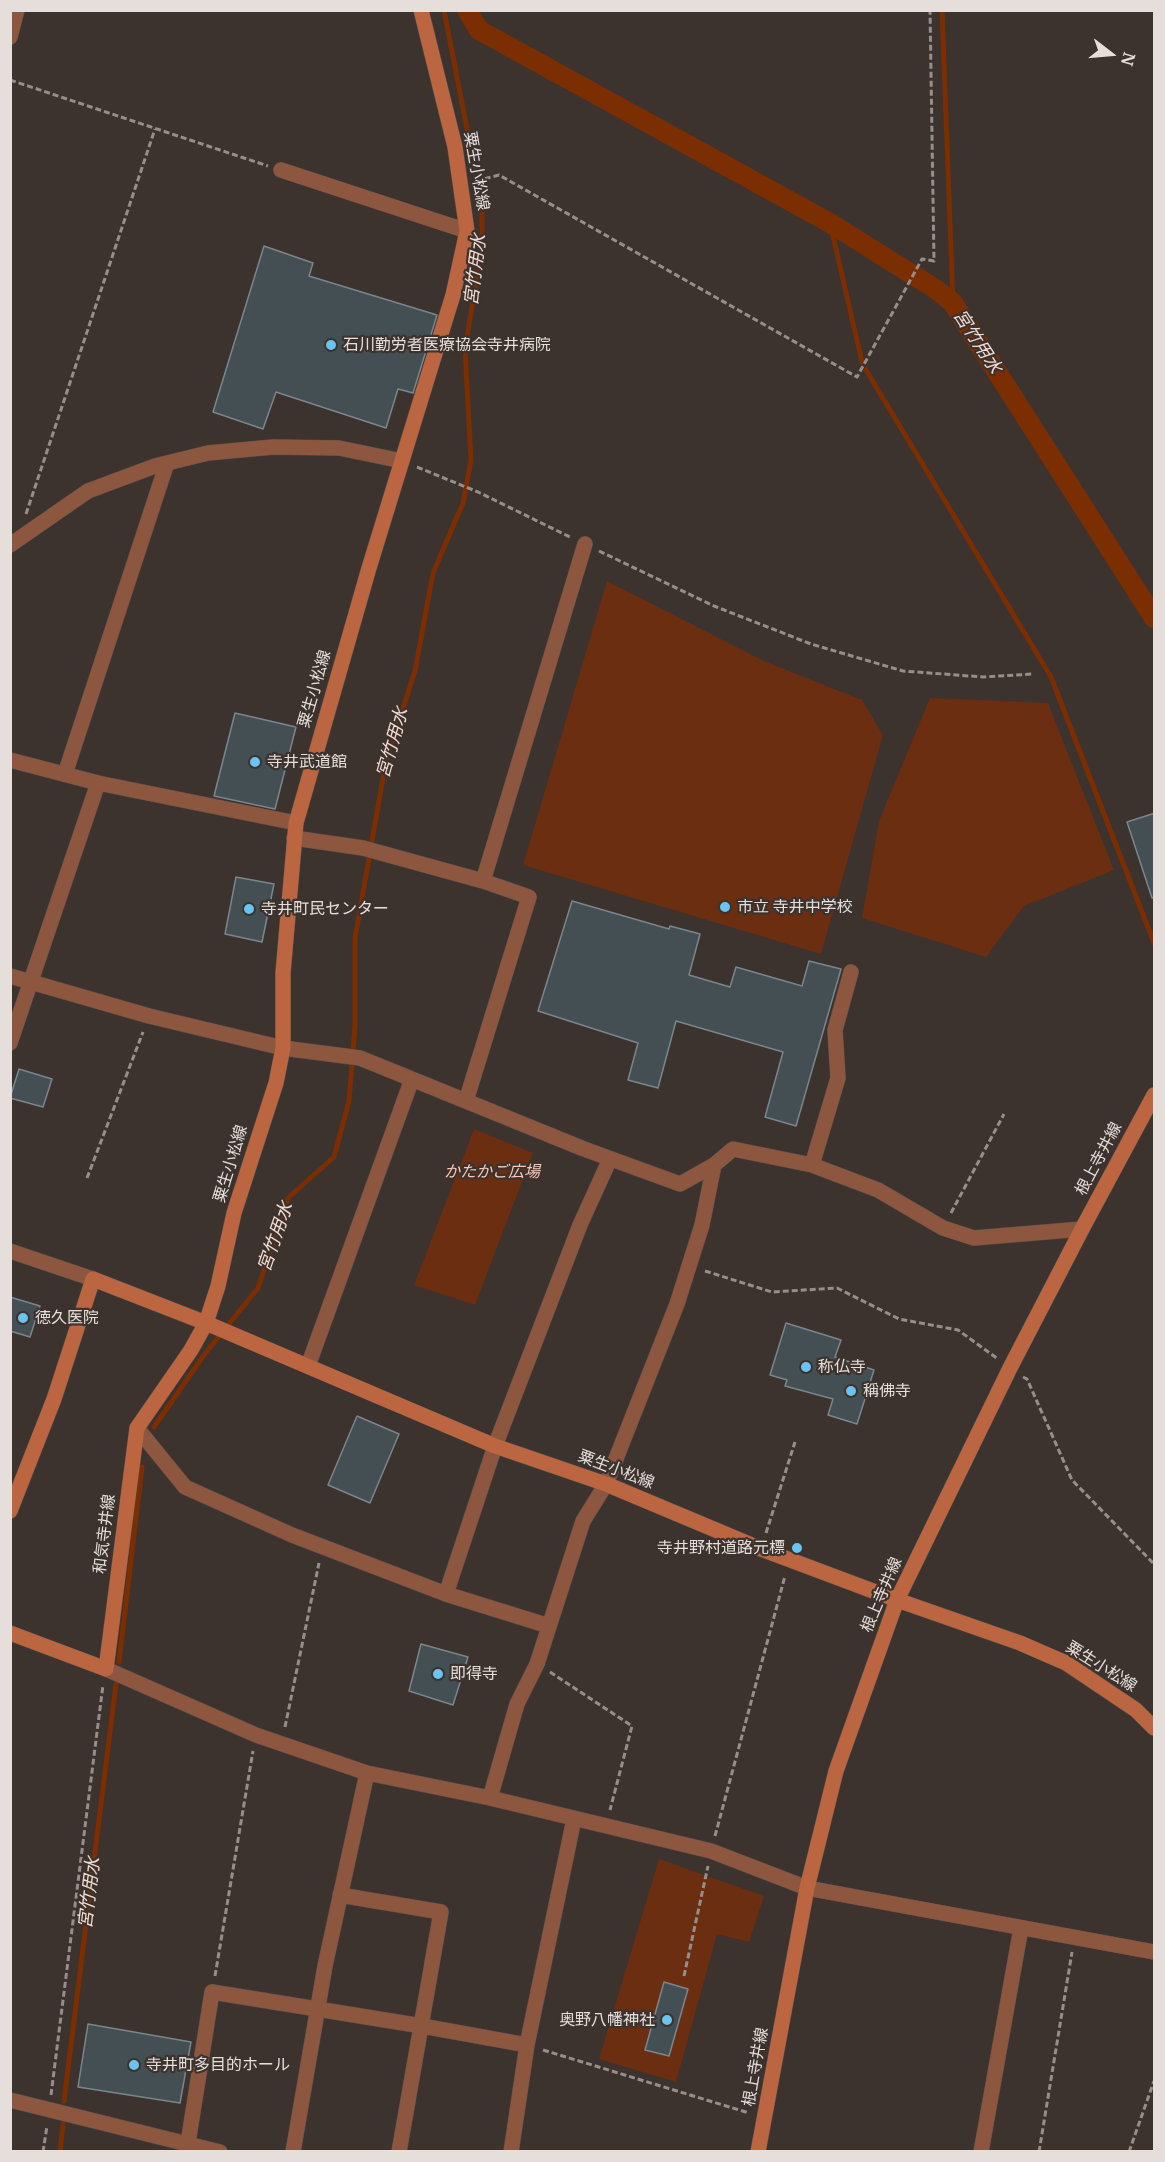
<!DOCTYPE html>
<html>
<head>
<meta charset="utf-8">
<style>
	body { margin:0 }
	#map { position:relative; width:1165px; height:2162px; overflow:hidden; background:#3c322e; font-family:Merriweather,serif }
	canvas { display:block }
	.frame { position:absolute; inset:0; border:12px solid #e5dedb; pointer-events:none }
	.north { position:absolute; left:1081px; top:24px; width:60px; height:60px; -webkit-text-stroke:4px #3c322e; paint-order:stroke; rotate:106deg; font-size:16px; font-weight:700; line-height:24px; text-align:center; color:#e5dedb }
	.north::after { content:''; display:block; margin:auto; width:21px; height:27px; background:#e5dedb; clip-path:polygon(50% 0,100% 100%,50% 72%,0 100%) }
</style>
</head>
<body>
<div id="map">
<canvas width="1165" height="2162"></canvas>
<div class="frame"></div>
<div class="north">N</div>
</div>
<script>
const g = document.querySelector('canvas').getContext('2d');
g.lineJoin = 'round';
function fillPath(path, color) {
  g.fillStyle = color;
  g.fill(path, 'evenodd');
}
function shape(rows) {
  const path = new Path2D();
  for (const r of rows) {
    path.moveTo(r[0], r[1]);
    for (let i = 2; i < r.length; i += 2) path.lineTo(r[i], r[i + 1]);
  }
  return path;
}
function stroke(path, color, width, dash) {
  g.strokeStyle = color;
  g.lineWidth = width;
  g.lineCap = dash ? 'butt' : 'round';
  g.setLineDash(dash || []);
  g.stroke(path);
}
function drawText(font, color, halo, rows, align = 'center') {
  g.font = font + ' Merriweather,"Noto Sans JP",serif';
  g.lineWidth = 4.5;
  g.setLineDash([]);
  g.textBaseline = 'middle';
  g.strokeStyle = halo;
  g.fillStyle = color;
  for (const [text, x, y, turn = 0] of rows) {
    g.save();
    g.translate(x, y);
    g.rotate((+turn || 0) * Math.PI / 180);
    g.textAlign = isNaN(turn) ? turn : align;
    if (halo) g.strokeText(text, 0, 0);
    g.fillText(text, 0, 0);
    g.restore();
  }
}
fillPath(shape([
	[607,581,764,661,862,700,883,735,821,954,523,865],
	[930,698,1048,703,1114,870,1024,906,986,957,862,918,879,821],
	[474,1129,533,1153,475,1305,414,1285],
	[659,1859,764,1896,749,1942,717,1934,676,2082,599,2059]
]), '#6b2e11');
stroke(shape([
	[942,10,953,303],
	[830,223,862,362],
	[866,370,1051,677,1154,943],
	[154,1427,204,1355,258,1288,288,1198,334,1157,349,1101,355,1025,355,938,386,761,415,671,433,573,463,503,471,460,465,349,482,248,482,190,466,124,444,10],
	[119,1662,142,1467],
	[64,2101,116,1684],
	[60,2152,63,2124]
]), '#7b2e02', 5);
stroke(shape([
	[467,10,479,30,830,223,937,290,953,303,1154,618]
]), '#7b2e02', 20);
const building = shape([
	[264,246,313,263,309,276,437,315,413,393,398,389,386,428,276,392,263,429,213,412,264,246],
	[235,713,296,727,275,809,214,796,235,713],
	[1155,813,1155,897,1152,898,1127,822,1155,813],
	[236,877,274,884,262,942,225,934,236,877],
	[572,901,669,929,670,926,700,934,689,975,730,987,736,967,802,986,809,961,841,969,796,1126,765,1117,783,1052,676,1021,658,1088,628,1080,638,1043,538,1011,572,901],
	[19,1069,52,1079,43,1107,10,1098,19,1069],
	[10,1297,40,1306,30,1337,10,1331,10,1297],
	[786,1323,841,1340,835,1357,874,1370,857,1424,828,1415,833,1399,785,1386,787,1380,770,1375,786,1323],
	[357,1416,399,1434,370,1503,328,1485,357,1416],
	[421,1644,468,1657,453,1705,409,1691,421,1644],
	[664,1982,688,1989,669,2056,645,2050,664,1982],
	[88,2024,191,2042,180,2103,78,2087,88,2024]
]);
fillPath(building, '#444f54');
stroke(building, '#7b868c', 1.5);
const minor = shape([
	[281,170,467,231],
	[10,545,88,491,155,466,208,453,273,447,339,448,402,461],
	[65,774,167,463],
	[294,838,363,848,483,881,529,897,466,1101],
	[483,881,585,544],
	[10,976,149,1016,283,1048,360,1058,584,1149,680,1184,714,1165,733,1149,812,1165,878,1190,943,1228,974,1238,1082,1229],
	[10,1043,98,783],
	[812,1165,838,1078,835,1030,851,972],
	[308,1366,412,1079],
	[137,1428,185,1487,292,1535,446,1594,549,1626],
	[446,1594,495,1446,580,1225,610,1159],
	[106,1669,256,1735,367,1773,490,1798,711,1851,807,1888,1154,1952],
	[490,1798,517,1704,537,1664,583,1521,606,1484,677,1304,702,1225,714,1165],
	[340,1895,441,1912,399,2152],
	[10,2100,220,2152],
	[188,2143,212,1992,422,2026,527,2045],
	[293,2152,325,1966,367,1773],
	[511,2152,527,2045,574,1819],
	[981,2152,1021,1928]
]);
const tertiary = shape([
	[10,37,17,10],
	[10,760,98,783,296,823],
	[10,1251,93,1279]
]);
const secondary = shape([
	[10,1511,54,1399,93,1279,206,1323,495,1446,606,1484,761,1549,897,1600,1020,1643,1066,1663,1136,1710,1154,1728],
	[10,1633,106,1669,137,1428,191,1350,206,1323,218,1286,234,1213,276,1083,283,1048,283,973,296,823,369,568,453,295,467,231,455,147,421,10],
	[758,2152,807,1888,836,1771,897,1600,1010,1368,1082,1229,1154,1095]
]);
stroke(minor, '#574e4a', 16);
stroke(tertiary, '#574e4a', 16);
stroke(secondary, '#574e4a', 16);
stroke(shape([
	[10,80,268,166],
	[476,181,499,175,857,377,922,259,934,261,930,10],
	[417,467,478,492,572,538],
	[26,514,155,129],
	[599,551,714,606,811,644,903,671,983,677,1033,674],
	[87,1178,143,1032],
	[951,1213,1004,1114],
	[705,1271,772,1292,837,1288,899,1319,958,1330,998,1359],
	[1023,1377,1027,1379,1072,1480,1154,1564],
	[766,1533,795,1442],
	[550,1672,632,1726,610,1810],
	[285,1727,319,1563],
	[715,1836,785,1576],
	[215,1976,253,1751],
	[684,1976,708,1866],
	[543,2050,749,2113],
	[51,2095,103,1685],
	[43,2152,47,2126],
	[1039,2152,1072,1952],
	[1129,2152,1154,2081]
]), '#978e8b', 3, [6, 3]);
stroke(minor, '#8c563f', 15);
stroke(tertiary, '#8c563f', 15);
stroke(secondary, '#bb6641', 15);
for (const [x, y, r, color] of [
	[331,345,6,"#6ac3f1"],
	[255,762,6,"#6ac3f1"],
	[725,907,6,"#6ac3f1"],
	[249,909,6,"#6ac3f1"],
	[23,1318,6,"#6ac3f1"],
	[806,1367,6,"#6ac3f1"],
	[851,1391,6,"#6ac3f1"],
	[797,1548,6,"#6ac3f1"],
	[438,1674,6,"#6ac3f1"],
	[667,2020,6,"#6ac3f1"],
	[134,2065,6,"#6ac3f1"]
]) {
  const dot = new Path2D();
  dot.arc(x, y, r, 0, 2 * Math.PI);
  g.fillStyle = color;
  g.fill(dot);
  stroke(dot, '#3c322e', 2);
}
drawText('16px', '#e5dedb', '#3c322e', [
	["粟生小松線",476,171,80],
	["粟生小松線",315,689,-74],
	["根上寺井線",1099,1159,-62],
	["粟生小松線",231,1164,-73],
	["粟生小松線",616,1470,21],
	["和気寺井線",105,1534,-83],
	["根上寺井線",882,1595,-67],
	["粟生小松線",1101,1667,32],
	["根上寺井線",756,2067,-80]
]);
drawText('16px', '#e5dedb', '#3c322e', [
	["石川勤労者医療協会寺井病院",343,345],
	["寺井武道館",267,762],
	["市立 寺井中学校",737,907],
	["寺井町民センター",261,909],
	["徳久医院",35,1318],
	["称仏寺",818,1367],
	["稱佛寺",863,1391],
	["寺井野村道路元標",785,1548,"right"],
	["即得寺",450,1674],
	["奥野八幡神社",655,2020,"right"],
	["寺井町多目的ホール",146,2065]
], 'left');
drawText('italic 16px', '#f8c9b6', '#3c322e', [
	["かたかご広場",492,1172]
]);
drawText('italic 18px', '#f2dad1', '#3c322e', [
	["宮竹用水",476,270,-83],
	["宮竹用水",977,342,57],
	["宮竹用水",393,743,-74],
	["宮竹用水",276,1237,-71],
	["宮竹用水",90,1893,-83]
]);
</script>
</body>
</html>
